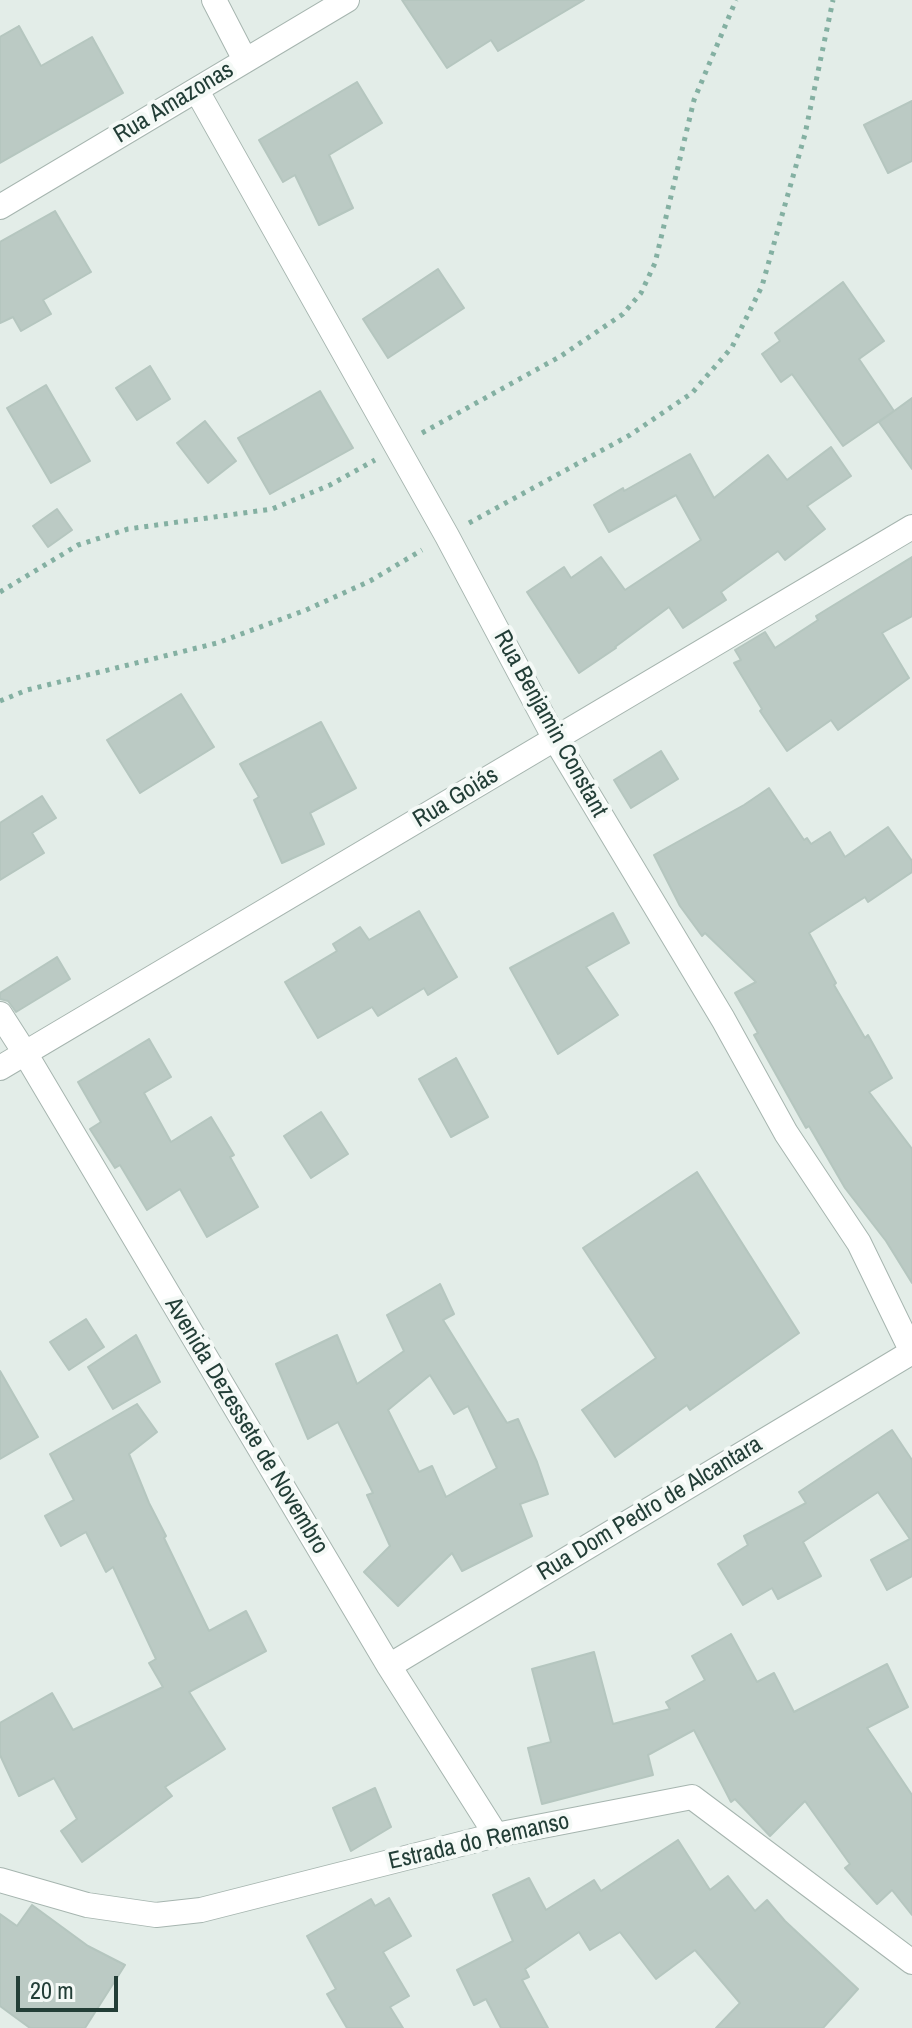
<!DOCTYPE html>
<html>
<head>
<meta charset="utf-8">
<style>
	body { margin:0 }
	#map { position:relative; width:912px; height:2028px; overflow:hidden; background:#e3ede8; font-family:"Archivo Narrow",sans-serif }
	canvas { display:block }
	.scale { position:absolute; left:16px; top:1976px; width:102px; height:36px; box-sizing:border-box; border:4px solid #233e37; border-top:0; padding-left:10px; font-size:24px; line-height:28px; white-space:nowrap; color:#233e37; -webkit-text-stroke:6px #f4f9f6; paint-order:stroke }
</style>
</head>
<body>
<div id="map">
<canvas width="912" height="2028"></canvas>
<div class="scale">20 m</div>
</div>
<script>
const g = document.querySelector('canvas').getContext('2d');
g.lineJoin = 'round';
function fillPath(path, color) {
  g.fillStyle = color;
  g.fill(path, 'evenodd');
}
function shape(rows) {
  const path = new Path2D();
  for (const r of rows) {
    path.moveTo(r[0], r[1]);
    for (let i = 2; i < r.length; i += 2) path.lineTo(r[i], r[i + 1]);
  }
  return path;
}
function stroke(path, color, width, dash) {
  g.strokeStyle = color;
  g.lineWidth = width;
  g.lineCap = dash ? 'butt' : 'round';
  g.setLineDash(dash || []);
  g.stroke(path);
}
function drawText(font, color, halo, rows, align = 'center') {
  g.font = font + ' "Archivo Narrow",sans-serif';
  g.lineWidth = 8;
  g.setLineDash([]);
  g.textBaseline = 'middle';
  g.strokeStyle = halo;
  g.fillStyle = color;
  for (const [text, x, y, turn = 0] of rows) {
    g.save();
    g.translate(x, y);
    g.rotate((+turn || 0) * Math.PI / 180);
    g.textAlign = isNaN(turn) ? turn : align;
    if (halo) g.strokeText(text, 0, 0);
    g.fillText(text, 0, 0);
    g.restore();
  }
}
const building = shape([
	[402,0,584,0,498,51,491,40,447,68,402,0],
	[19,26,41,66,92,37,123,93,0,163,0,37,19,26],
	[357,82,382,123,329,155,353,208,319,225,295,175,283,182,259,140,357,82],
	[912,101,912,161,888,173,864,125,912,101],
	[55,211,91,272,43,300,51,314,21,331,13,317,0,323,0,242,55,211],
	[438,269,464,308,388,358,363,319,438,269],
	[843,282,884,341,859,359,894,411,843,446,792,374,781,382,762,354,780,341,775,333,843,282],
	[150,366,170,399,137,420,116,388,150,366],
	[46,385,90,461,51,483,7,408,46,385],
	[320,391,353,448,270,494,238,438,320,391],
	[912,398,912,469,879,422,912,398],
	[205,421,236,461,208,483,177,443,205,421],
	[831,447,851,476,807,506,825,529,785,560,778,551,721,592,726,600,683,628,669,607,615,647,616,648,579,673,527,592,564,567,571,578,601,557,625,590,701,540,676,495,609,532,594,505,623,488,624,491,690,454,714,498,768,455,787,480,831,447],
	[57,509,72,530,48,547,33,526,57,509],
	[912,557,912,616,882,633,909,678,838,730,831,720,787,751,760,711,762,709,734,663,741,660,735,650,765,632,775,648,818,620,816,616,912,557],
	[181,694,214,747,140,793,107,740,181,694],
	[321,722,356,788,310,813,324,844,282,863,254,800,259,797,240,764,321,722],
	[661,751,678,779,631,808,614,780,661,751],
	[769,788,804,840,807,838,811,844,830,832,845,857,888,827,912,861,912,872,868,902,865,897,809,933,836,983,834,985,865,1038,868,1035,892,1078,869,1092,912,1149,912,1283,886,1241,845,1188,809,1126,806,1128,754,1035,758,1033,735,993,756,982,705,933,702,936,680,906,654,855,744,805,769,788],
	[42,796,56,818,32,833,44,853,0,880,0,823,42,796],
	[419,911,457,977,428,995,424,988,378,1016,372,1007,318,1038,285,982,337,951,333,944,360,927,369,940,419,911],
	[613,913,629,943,586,967,618,1015,558,1054,510,968,613,913],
	[57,957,70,979,16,1012,8,1001,0,999,0,993,57,957],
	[149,1039,171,1077,144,1093,171,1142,211,1117,234,1155,230,1157,258,1207,207,1237,180,1189,147,1210,120,1165,115,1168,90,1129,101,1122,78,1082,149,1039],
	[456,1058,488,1117,451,1137,419,1079,456,1058],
	[321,1112,348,1154,311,1178,284,1136,321,1112],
	[697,1172,799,1333,690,1410,687,1405,615,1457,582,1410,656,1358,583,1248,697,1172],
	[440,1284,454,1314,443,1320,507,1423,518,1419,537,1462,548,1494,520,1504,532,1536,462,1571,452,1553,398,1606,364,1572,390,1546,367,1495,373,1493,338,1422,308,1439,276,1364,337,1335,357,1384,404,1351,387,1315,440,1284],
	[430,1375,454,1414,468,1406,497,1468,446,1497,432,1466,419,1472,388,1410,430,1375],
	[86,1319,104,1347,69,1370,50,1342,86,1319],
	[136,1335,160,1382,113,1409,88,1367,136,1335],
	[0,1371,38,1437,0,1459,0,1371],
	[137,1404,157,1432,129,1454,149,1503,166,1536,164,1538,209,1631,246,1611,266,1651,189,1692,225,1749,165,1787,172,1796,82,1862,61,1831,77,1819,54,1778,19,1796,0,1755,0,1723,52,1693,73,1730,163,1687,149,1663,156,1659,113,1567,106,1572,86,1532,61,1546,45,1516,74,1500,50,1454,137,1404],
	[892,1430,912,1460,912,1576,887,1590,871,1560,910,1539,878,1492,803,1542,821,1576,778,1599,772,1588,743,1605,718,1564,748,1545,744,1536,806,1503,799,1492,892,1430],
	[731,1634,757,1682,774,1673,794,1712,887,1664,908,1707,867,1728,912,1795,912,1915,892,1890,877,1904,845,1868,850,1864,805,1801,770,1836,735,1799,731,1802,694,1730,648,1755,653,1775,542,1804,528,1748,551,1742,532,1669,594,1652,613,1724,670,1709,666,1702,705,1680,692,1656,731,1634],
	[375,1788,391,1827,351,1851,333,1808,375,1788],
	[678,1840,710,1890,728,1876,755,1911,767,1900,785,1921,858,1989,823,2028,716,2028,740,2003,695,1950,656,1979,620,1932,590,1950,579,1932,525,1969,529,1977,522,1980,548,2028,501,2028,486,1999,474,2005,457,1970,513,1941,493,1895,529,1878,546,1910,594,1880,601,1891,678,1840],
	[389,1898,411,1936,383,1952,409,1996,390,2007,403,2028,347,2028,327,1994,336,1989,307,1936,371,1899,375,1906,389,1898],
	[32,1905,88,1946,125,1965,85,2028,30,2028,0,2006,0,1914,17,1926,32,1905]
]);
fillPath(building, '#bbcac4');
stroke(building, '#b5c6bf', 2);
const minor = shape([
	[214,0,245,60],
	[197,91,447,536,555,739,723,1019,786,1133,859,1243,912,1352],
	[0,207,347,0],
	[0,1014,25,1053,389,1666,496,1835],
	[389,1666,912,1352]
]);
const tertiary = shape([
	[0,1068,912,527],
	[0,1880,87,1905,156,1915,201,1910,496,1835,692,1797,912,1962]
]);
stroke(minor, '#a6b5af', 26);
stroke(tertiary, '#a6b5af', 26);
stroke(shape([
	[422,433,561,356,623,314,641,293,655,263,694,100,736,0],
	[469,523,630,435,692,393,732,347,762,286,805,134,833,0],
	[0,592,78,545,128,529,272,509,330,485,375,460],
	[0,701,27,690,217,643,306,610,370,581,422,550]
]), '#84b0a2', 5, [4, 6]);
stroke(minor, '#fff', 24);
stroke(tertiary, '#fff', 24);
drawText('24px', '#233e37', '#f4f9f6', [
	["Rua Amazonas",174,103,-31],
	["Rua Benjamin Constant",550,724,61],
	["Rua Goiás",456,798,-31],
	["Avenida Dezessete de Novembro",246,1426,59],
	["Rua Dom Pedro de Alcantara",650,1509,-31],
	["Estrada do Remanso",479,1842,-13]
]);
</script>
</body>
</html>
